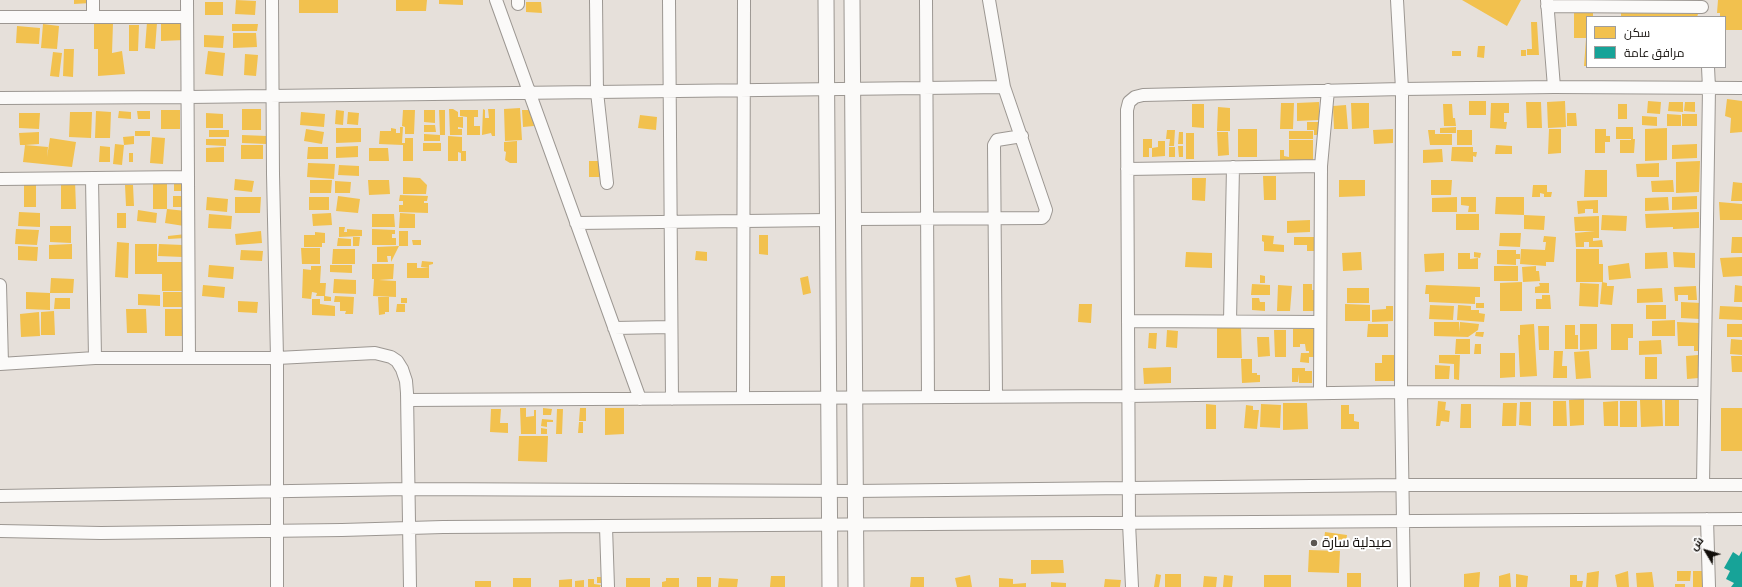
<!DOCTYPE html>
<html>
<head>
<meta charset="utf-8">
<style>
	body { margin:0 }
	#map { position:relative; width:1742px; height:587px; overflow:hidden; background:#e6e0da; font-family:"PT Sans Narrow",Cairo,sans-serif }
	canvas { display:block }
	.legend { position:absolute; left:1586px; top:16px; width:140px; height:52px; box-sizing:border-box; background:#fff; border:1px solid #a09e9d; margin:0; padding:5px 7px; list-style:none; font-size:12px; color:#110d09 }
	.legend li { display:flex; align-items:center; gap:8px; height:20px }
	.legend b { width:20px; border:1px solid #a09e9d }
	.north { position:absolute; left:1686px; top:531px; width:40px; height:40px; -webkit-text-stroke:3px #fff; paint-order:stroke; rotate:308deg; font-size:11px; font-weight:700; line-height:16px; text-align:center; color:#110d09 }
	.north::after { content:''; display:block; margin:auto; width:14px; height:18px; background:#110d09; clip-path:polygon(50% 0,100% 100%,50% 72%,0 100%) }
</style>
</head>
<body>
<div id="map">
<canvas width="1742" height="587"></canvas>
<ul class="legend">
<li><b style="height:11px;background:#f2c14e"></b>سكن</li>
<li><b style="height:11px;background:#17a398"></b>مرافق عامة</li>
</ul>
<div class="north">ش</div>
</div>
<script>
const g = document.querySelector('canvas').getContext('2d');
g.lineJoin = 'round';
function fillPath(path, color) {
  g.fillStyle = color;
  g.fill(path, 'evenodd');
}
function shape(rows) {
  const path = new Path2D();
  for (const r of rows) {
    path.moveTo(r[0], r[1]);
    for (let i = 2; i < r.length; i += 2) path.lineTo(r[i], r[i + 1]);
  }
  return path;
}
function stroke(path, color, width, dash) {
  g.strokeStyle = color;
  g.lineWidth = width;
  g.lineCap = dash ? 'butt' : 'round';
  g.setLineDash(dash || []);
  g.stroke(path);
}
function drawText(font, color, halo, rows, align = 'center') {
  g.font = font + ' "PT Sans Narrow",Cairo,sans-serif';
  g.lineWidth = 4;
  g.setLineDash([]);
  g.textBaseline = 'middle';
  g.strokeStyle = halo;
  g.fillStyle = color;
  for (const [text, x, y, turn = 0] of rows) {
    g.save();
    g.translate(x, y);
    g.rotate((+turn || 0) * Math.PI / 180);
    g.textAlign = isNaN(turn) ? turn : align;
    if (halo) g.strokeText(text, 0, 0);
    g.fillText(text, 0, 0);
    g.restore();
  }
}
fillPath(shape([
	[74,0,91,0,91,3,74,4],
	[236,0,256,1,255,15,235,14],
	[299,0,338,0,338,13,299,13],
	[396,0,427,0,426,11,396,11],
	[439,0,463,0,463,5,439,4],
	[1462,0,1521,0,1507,26],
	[1718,0,1742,0,1742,30,1725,30,1725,17,1720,17,1720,13,1717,13],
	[205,2,223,2,223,15,205,15],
	[526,2,541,2,542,13,526,12],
	[1574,12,1593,12,1593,17,1587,17,1587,38,1574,38],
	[1621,13,1698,14,1697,17,1621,17],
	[147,22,157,23,155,49,145,48],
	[1531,22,1537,22,1539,55,1527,55,1527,49,1532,49],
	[113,23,112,53,122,51,125,74,98,76,98,49,94,49,94,24],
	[161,23,185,23,185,40,161,41],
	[43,24,59,26,57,49,41,48],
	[232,24,258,24,257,31,232,31],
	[129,25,139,25,138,51,129,51],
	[17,26,40,28,39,44,16,43],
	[233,33,256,33,257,47,233,48],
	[204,35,224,36,223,48,204,47],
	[1586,39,1587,39,1587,66,1584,66],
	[1478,46,1485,46,1484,58,1477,57],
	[64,49,74,49,73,77,63,76],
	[1521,50,1526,50,1526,56,1521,56],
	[208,51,225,53,223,76,205,74],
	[1452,51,1461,51,1461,56,1452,56],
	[53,52,62,53,59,77,50,76],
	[245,54,258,55,256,76,244,75],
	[1727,99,1742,101,1742,132,1730,133,1731,118,1725,116],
	[1469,101,1486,101,1486,115,1469,115],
	[1565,101,1566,127,1548,128,1547,102],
	[1648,101,1661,102,1660,114,1647,113],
	[1319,102,1319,120,1297,121,1297,103],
	[1526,102,1541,102,1542,128,1527,128],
	[1669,102,1683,102,1683,112,1668,111],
	[1685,102,1695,102,1695,112,1684,111],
	[1281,103,1294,103,1293,129,1280,129],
	[1351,103,1369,103,1369,128,1352,129],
	[1491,103,1509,103,1509,113,1504,113,1504,122,1507,122,1506,129,1490,128],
	[1192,104,1204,104,1204,128,1192,127],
	[1443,104,1452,104,1453,118,1455,118,1456,126,1444,126],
	[1618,104,1627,104,1627,119,1618,119],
	[1346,105,1348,129,1334,129,1333,106],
	[1218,107,1230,108,1230,131,1217,131],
	[520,108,522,140,505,141,504,109],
	[242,109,261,109,261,130,242,130],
	[449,109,453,109,458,112,458,117,463,117,463,128,458,127,458,129,462,129,462,135,450,135],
	[483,109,485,110,485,118,489,118,488,109,495,109,495,136,492,136,491,133,482,135],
	[161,110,180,110,180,129,161,129],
	[336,110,344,111,343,125,335,124],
	[403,110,415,110,414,134,405,134,405,127,402,126],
	[424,110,435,110,435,123,424,122],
	[439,110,445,110,445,135,440,135],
	[460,110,478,110,478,117,474,117,474,126,480,126,480,135,467,135,467,117,460,116],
	[522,110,530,110,531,117,533,117,534,126,523,127],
	[96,111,111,112,110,138,95,138],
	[119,111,131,112,131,119,118,118],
	[137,111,150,111,150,119,138,119],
	[70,112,92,112,91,138,69,137],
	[301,112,325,114,324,127,300,125],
	[348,112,359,113,358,125,347,124],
	[19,113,40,113,39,129,19,128],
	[206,113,223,114,223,128,206,128],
	[1567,113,1576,113,1577,126,1567,126],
	[1667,114,1681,115,1681,126,1667,126],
	[1682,114,1697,114,1697,126,1682,126],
	[640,115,657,117,656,130,638,128],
	[1642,116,1657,117,1657,126,1642,125],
	[1307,122,1318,122,1318,135,1314,135,1314,130,1307,130],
	[424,125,435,125,436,132,424,132],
	[400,127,403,127,402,143,405,143,405,138,413,138,413,161,403,161,403,145,379,144,380,131,391,131,391,128,396,129,396,133,400,133],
	[1456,127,1456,133,1440,133,1440,128],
	[1616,127,1633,127,1633,139,1635,139,1634,153,1620,153,1620,140,1631,140,1631,139,1616,139],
	[336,128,361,128,361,142,336,143],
	[1667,128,1667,160,1645,161,1645,129],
	[306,129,324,132,322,144,304,141],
	[1238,129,1257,129,1257,157,1238,157],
	[1393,129,1393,143,1374,144,1373,130],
	[1549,129,1561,129,1561,153,1548,154],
	[1595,129,1606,129,1606,136,1610,136,1610,142,1605,142,1605,153,1595,153],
	[209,130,229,130,229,137,209,137],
	[1167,130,1175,130,1174,146,1169,146,1170,139,1166,139],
	[1428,130,1435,130,1435,134,1452,134,1452,145,1430,145],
	[1457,130,1472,130,1472,145,1457,145],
	[135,131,150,131,150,136,135,136],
	[1289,131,1313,131,1313,139,1289,139],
	[39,132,39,144,25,145,48,147,47,157,50,138,76,142,72,167,23,162,25,145,20,145,19,133],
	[1179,132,1183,132,1183,144,1178,144],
	[1217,132,1228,132,1229,155,1218,156],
	[1186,133,1194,133,1194,159,1186,159],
	[424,134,440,135,440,141,424,141],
	[242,135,267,136,266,144,242,143],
	[134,136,134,144,124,145,123,137],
	[448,136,462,137,462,151,466,151,466,161,461,161,461,153,458,152,458,161,448,161],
	[152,137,165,138,163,164,150,163],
	[206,139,226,139,226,146,206,145],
	[1143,139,1152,139,1152,148,1149,148,1149,157,1143,157],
	[1289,140,1313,140,1313,160,1280,160,1280,150,1284,150,1284,156,1289,157],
	[517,141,517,163,510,163,505,160,506,152,504,151,504,142],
	[1158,141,1165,141,1165,156,1152,157,1152,148,1158,147],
	[423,143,441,143,441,151,423,151],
	[115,144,124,145,122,165,113,164],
	[1697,144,1697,158,1672,159,1672,145],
	[241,145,263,145,263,159,241,159],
	[1496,145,1512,146,1512,154,1495,154],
	[100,146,110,147,110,162,99,162],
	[358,146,358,157,336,158,336,147],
	[1178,146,1183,146,1183,157,1179,157],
	[224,147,224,162,206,162,206,148],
	[308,147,328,147,328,159,307,159],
	[1169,147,1175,147,1175,157,1169,157],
	[1452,147,1473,147,1473,152,1477,152,1476,157,1473,156,1473,162,1451,161],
	[369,148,388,148,389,161,369,161],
	[1442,149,1443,162,1423,163,1423,150],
	[129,153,133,153,133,162,129,162],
	[589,161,601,161,601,177,589,177],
	[1700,161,1699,192,1676,193,1676,162],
	[308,163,335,164,334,179,307,177],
	[1659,163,1659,177,1637,177,1636,164],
	[339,165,359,166,359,176,338,175],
	[1585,170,1607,170,1607,197,1584,197],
	[1263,176,1276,176,1276,200,1264,200],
	[403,177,420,178,427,185,426,194,403,194],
	[1192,178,1206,178,1205,201,1192,200],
	[235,179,254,181,252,192,234,190],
	[61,180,75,180,76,209,61,209],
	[310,180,332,180,331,193,310,193],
	[368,180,389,180,390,194,369,195],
	[1339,180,1365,180,1365,196,1339,197],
	[1431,180,1452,180,1451,195,1431,195],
	[1673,180,1674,192,1652,192,1651,181],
	[174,181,184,181,184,191,174,191],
	[335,181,351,182,350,193,335,193],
	[153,182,167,182,167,209,153,209],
	[1733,182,1742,183,1742,201,1731,201],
	[24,184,36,184,36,207,24,207],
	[125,185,133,185,134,206,126,206],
	[1533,185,1547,185,1547,192,1552,192,1551,197,1544,197,1544,194,1540,193,1540,197,1532,197],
	[400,195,428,196,427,201,424,201,424,203,428,203,428,213,399,212,399,205,403,205,403,201,399,201],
	[173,196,184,196,184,207,173,207],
	[338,196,360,199,358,213,336,211],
	[1697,196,1697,209,1672,210,1672,197],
	[207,197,228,199,227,212,206,210],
	[235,197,261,197,260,213,235,213],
	[309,197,329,197,329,210,309,210],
	[1457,197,1457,212,1432,212,1432,198],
	[1461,197,1476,197,1476,212,1468,212,1469,206,1461,205],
	[1496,197,1524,197,1524,215,1495,214],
	[1668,197,1669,210,1645,211,1645,198],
	[1598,200,1598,213,1593,213,1593,209,1585,209,1585,213,1578,214,1577,201],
	[1719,202,1742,204,1742,220,1720,220],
	[167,209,186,211,184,226,165,223],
	[138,210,157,213,156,223,137,221],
	[19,212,40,213,40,227,18,226],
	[1699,212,1699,228,1673,229,1673,227,1646,228,1645,214],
	[117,213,126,213,126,228,117,228],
	[331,213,332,225,313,226,312,214],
	[400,213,415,214,415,228,399,228],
	[209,214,232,216,231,229,208,228],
	[372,214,394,214,395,227,372,227],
	[1456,214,1479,214,1479,230,1456,230],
	[1524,215,1545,216,1544,230,1524,229],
	[1602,215,1627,216,1626,231,1601,230],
	[1599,216,1599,238,1593,238,1593,241,1602,240,1603,247,1589,247,1589,242,1584,242,1584,247,1576,247,1575,233,1595,231,1575,231,1574,217],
	[1310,220,1310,232,1287,233,1287,221],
	[50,226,71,226,71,243,50,242],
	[339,227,345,227,344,232,347,232,347,229,362,230,362,236,339,237],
	[16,229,39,230,37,245,15,244],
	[372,229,395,230,395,234,392,234,392,238,396,238,396,245,372,245],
	[261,231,262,243,236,245,235,234],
	[399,231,408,231,408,246,399,246],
	[315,232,325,233,325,243,322,243,322,247,304,247,304,235,315,235],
	[1500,233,1521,233,1520,247,1499,246],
	[186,234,186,238,168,239,168,236],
	[759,235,768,235,768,255,759,254],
	[1262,235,1274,236,1273,244,1284,245,1284,252,1264,251,1264,242,1262,241],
	[1544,236,1556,237,1554,262,1546,262,1546,266,1520,264,1521,249,1545,250,1546,242,1543,242],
	[353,237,360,237,359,246,353,246],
	[1294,237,1314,237,1314,251,1307,251,1307,245,1294,245],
	[1732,237,1742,237,1742,253,1731,253],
	[338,238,351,239,351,246,337,246],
	[412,240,421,240,421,245,413,245],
	[117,242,129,243,128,278,115,277],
	[72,244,72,259,49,259,49,245],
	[135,244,157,244,157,262,182,262,182,291,162,291,162,274,135,274],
	[159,244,183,245,183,257,158,256],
	[18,246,38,247,37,261,18,260],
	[399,246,391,262,391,256,387,256,388,262,377,262,377,247],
	[301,248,320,248,320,264,302,264],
	[333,249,355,249,355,264,332,264],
	[1576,249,1599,249,1599,264,1603,264,1603,282,1576,282],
	[241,250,263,251,262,261,240,260],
	[1497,250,1516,250,1516,254,1520,254,1520,259,1516,259,1516,265,1497,264],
	[696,251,707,252,707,261,695,260],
	[1186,252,1212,253,1212,268,1185,267],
	[1361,252,1362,270,1343,271,1342,253],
	[1474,252,1481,253,1480,258,1474,257],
	[1667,252,1668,268,1645,269,1645,253],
	[1673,252,1695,253,1695,268,1674,267],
	[1444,253,1444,271,1425,272,1424,254],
	[1458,253,1470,253,1470,259,1478,258,1478,269,1458,269],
	[1742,257,1742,276,1723,277,1720,258],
	[422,261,433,262,433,264,429,265,429,268,421,267],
	[407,263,417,263,417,268,429,268,429,278,407,278],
	[1629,263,1631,278,1609,280,1608,266],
	[372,264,394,264,393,279,379,280,396,281,396,297,373,296,374,279,372,279],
	[209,265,234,267,233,279,208,277],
	[330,265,352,265,352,273,330,272],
	[311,266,321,266,320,283,326,283,325,296,331,297,331,301,324,301,324,296,316,296,317,293,312,292,311,299,302,298,303,269,311,270],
	[1494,266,1518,266,1518,281,1494,281],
	[1536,266,1536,271,1539,271,1540,281,1523,282,1522,267],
	[1260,275,1265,276,1265,283,1260,283],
	[808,276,811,293,803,295,800,278],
	[51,278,74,279,73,293,50,293],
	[334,279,356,280,356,294,333,293],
	[1522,282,1522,311,1500,311,1500,283],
	[1602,282,1607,283,1607,286,1614,286,1612,305,1600,304],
	[1539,283,1549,283,1549,293,1535,293,1535,287,1540,286],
	[1580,283,1599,284,1598,307,1579,306],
	[1252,284,1270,285,1270,295,1251,295],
	[1303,284,1312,284,1312,290,1320,290,1320,311,1303,311],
	[203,285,225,287,224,298,202,296],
	[1278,285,1292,286,1290,311,1277,311],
	[1426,285,1480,287,1480,297,1475,297,1475,304,1429,302,1429,294,1425,294],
	[1735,285,1742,286,1742,302,1734,302],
	[1696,286,1697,300,1688,300,1688,295,1678,295,1678,301,1675,301,1674,287],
	[1347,288,1369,288,1369,303,1347,303],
	[1662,288,1663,302,1637,303,1637,289],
	[26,292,50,293,50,310,26,309],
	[163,292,186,292,186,307,163,307],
	[138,294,160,295,160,306,138,305],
	[1542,295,1550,295,1551,309,1536,309,1536,299,1542,299],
	[335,296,354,297,353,314,345,314,346,311,340,311,340,302,334,302],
	[378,297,389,297,389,312,385,312,385,314,379,315],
	[55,298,70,298,70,309,54,309],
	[401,298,407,298,407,303,401,303],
	[1252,298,1259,298,1260,302,1265,302,1265,311,1252,310],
	[312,299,320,299,320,304,335,306,335,316,312,315],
	[238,301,258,302,257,313,238,312],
	[1681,302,1701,303,1700,319,1681,318],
	[1476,303,1484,303,1484,308,1476,308],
	[397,304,405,304,405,312,396,312],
	[1079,304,1092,304,1091,323,1078,322],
	[1345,304,1370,305,1370,321,1345,321],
	[1430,305,1454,306,1453,320,1429,319],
	[1458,305,1471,306,1471,310,1479,310,1479,313,1485,314,1484,322,1457,320],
	[1646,305,1666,305,1666,319,1646,319],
	[1386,306,1393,306,1393,321,1372,322,1372,310,1386,309],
	[1720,306,1742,307,1742,320,1719,319],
	[126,309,146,309,147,333,127,333],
	[165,309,183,309,182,336,165,336],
	[54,311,55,335,41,335,41,312],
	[39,312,40,336,21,337,20,314],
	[1675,320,1675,336,1652,336,1652,321],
	[1434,322,1459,322,1459,332,1460,322,1479,324,1478,330,1468,337,1434,336],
	[1677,322,1699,323,1698,351,1694,351,1694,346,1678,346],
	[1368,324,1388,324,1388,337,1367,337],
	[1534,324,1537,376,1520,377,1518,335,1520,335,1520,325],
	[1580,324,1597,324,1597,349,1580,350],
	[1611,324,1633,324,1633,338,1628,338,1628,350,1611,350],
	[1727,324,1742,324,1742,337,1727,337],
	[1565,325,1575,325,1575,335,1578,335,1578,349,1565,349],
	[1538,326,1549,326,1549,350,1539,350],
	[1217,327,1241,327,1242,358,1217,358],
	[1293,329,1318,329,1317,357,1309,357,1309,363,1300,362,1301,353,1309,353,1309,351,1306,351,1305,344,1300,344,1300,347,1293,347],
	[1167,330,1178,331,1177,348,1166,347],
	[1274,330,1286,330,1286,357,1275,357],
	[1476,332,1484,332,1483,337,1475,336],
	[1149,333,1157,333,1156,349,1148,348],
	[1257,337,1269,337,1270,356,1258,357],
	[1456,339,1470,339,1470,354,1455,354],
	[1731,339,1742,340,1742,355,1730,354],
	[1661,340,1662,354,1639,355,1639,341],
	[1475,344,1481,344,1481,354,1474,354],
	[1554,351,1563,351,1562,366,1567,366,1567,378,1553,378],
	[1589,351,1591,378,1576,379,1574,352],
	[1500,353,1515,353,1515,377,1500,378],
	[1382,355,1394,355,1394,381,1375,381,1375,363,1382,363],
	[1439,355,1460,355,1459,380,1454,379,1454,364,1439,363],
	[1698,355,1699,378,1687,379,1686,356],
	[1731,356,1742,356,1742,372,1732,372],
	[1645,357,1657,357,1657,379,1645,379],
	[1241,359,1252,359,1252,373,1257,373,1257,375,1260,375,1260,382,1242,383],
	[1435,365,1450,366,1449,379,1435,379],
	[1171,367,1171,383,1144,384,1143,368],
	[1292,368,1305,368,1305,371,1312,371,1312,383,1299,383,1298,374,1298,382,1292,382],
	[1584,399,1584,425,1570,426,1569,400],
	[1640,400,1662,400,1663,426,1641,427],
	[1665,400,1679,400,1679,426,1665,426],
	[1438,401,1446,402,1445,410,1450,411,1449,422,1441,421,1440,426,1436,426],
	[1553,401,1566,401,1567,426,1553,426],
	[1618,401,1618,426,1604,426,1603,402],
	[1620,401,1637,401,1637,427,1620,427],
	[1520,402,1531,402,1531,426,1519,425],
	[1283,403,1307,403,1308,429,1283,430],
	[1503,403,1517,403,1516,426,1502,426],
	[1206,404,1216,405,1216,429,1206,429],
	[1261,404,1281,405,1280,428,1260,427],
	[1461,404,1471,404,1471,428,1460,428],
	[1246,405,1253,406,1253,410,1259,410,1257,429,1244,428],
	[1341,405,1349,405,1349,414,1354,414,1354,421,1359,422,1359,429,1341,429],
	[520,408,526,408,526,417,534,416,534,410,536,410,536,434,521,434],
	[543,408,552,409,551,415,543,415],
	[580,408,586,408,586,421,579,421],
	[605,408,624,408,624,434,605,435],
	[1721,408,1742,408,1742,451,1721,451],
	[491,409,501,409,500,423,508,423,508,433,490,432],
	[557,409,563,409,562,434,556,434],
	[542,419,553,420,553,422,547,422,547,427,541,426],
	[579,422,583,422,583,433,578,433],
	[541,428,547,429,547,434,541,434],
	[519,436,548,436,547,462,518,461],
	[1325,532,1347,535,1346,543,1324,540],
	[1309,550,1340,551,1339,573,1308,572],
	[1031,560,1063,560,1064,573,1031,574],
	[1599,571,1598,587,1586,587,1587,573],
	[1628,571,1629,587,1617,587,1615,575],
	[1677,571,1691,571,1690,581,1677,581],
	[1693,571,1705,571,1705,587,1693,587],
	[1480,572,1479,587,1464,587,1464,574],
	[1652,572,1654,587,1637,587,1636,573],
	[1347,573,1361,573,1361,587,1347,587],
	[1510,573,1511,587,1499,587,1499,576],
	[1156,574,1161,575,1159,587,1154,587],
	[1165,574,1181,574,1181,587,1165,587],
	[1516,574,1528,576,1527,587,1516,587],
	[970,575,972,587,957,587,955,578],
	[1224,575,1233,576,1232,587,1223,587],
	[1264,575,1291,575,1291,587,1264,587],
	[1570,575,1577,575,1577,581,1583,581,1582,587,1570,587],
	[771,576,785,576,785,587,770,587],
	[1204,576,1217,577,1216,587,1203,587],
	[597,577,604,577,604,583,597,583],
	[697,577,711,577,711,587,697,587],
	[911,577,924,577,924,587,910,587],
	[513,578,531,578,531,587,513,587],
	[626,578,650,578,650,587,626,587],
	[666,578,679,578,679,587,662,587,662,582,666,581],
	[719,578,738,579,737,587,718,587],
	[999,578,1013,579,1013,584,1026,583,1026,587,999,587],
	[572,579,572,587,559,587,559,580],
	[588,579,594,579,594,584,601,585,600,587,588,587],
	[1105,579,1121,580,1120,587,1104,587],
	[584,580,584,587,575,587,575,581],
	[475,581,491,581,491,587,475,587],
	[1051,582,1066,583,1066,587,1051,587],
	[1675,584,1685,584,1685,587,1675,587]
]), '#f2c14e');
fillPath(shape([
	[1742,551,1742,587,1731,587,1734,583,1726,579,1730,571,1724,568,1733,552,1739,556]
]), '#17a398');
const minor = shape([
	[93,0,93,17],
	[187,0,189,358],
	[272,0,273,174,277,358,277,587],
	[496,0,640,399],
	[596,0,597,92,607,183],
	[669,0,672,399],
	[926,0,928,397],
	[1397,0,1402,89,1401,392,1404,587],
	[1547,0,1554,87],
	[518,4,518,0],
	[1547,6,1702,7],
	[0,17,187,17],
	[0,98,188,97,1004,87],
	[1127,169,1321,166],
	[0,179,188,177],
	[92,179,95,358],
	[853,219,1042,218,1044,216,1046,210,1004,87,989,0],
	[576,223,828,220],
	[0,285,2,364],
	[1128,321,1320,322],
	[1230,321,1233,167],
	[614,328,671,327],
	[0,364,95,358,277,358,375,353,391,357,397,361,402,369,406,381,407,393,410,587],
	[1320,392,1321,166,1328,90],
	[996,396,994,145,997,140,1022,136],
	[743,398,744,0],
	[408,400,1128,396,1401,392,1704,393],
	[1703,485,1709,88,1708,67],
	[0,496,408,489,855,491,1402,485,1742,485],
	[1707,519,1709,587],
	[606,527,608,587],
	[0,531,101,533,342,530,443,527,1742,519],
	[1132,587,1129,523,1127,110,1129,102,1135,97,1143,95,1402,89,1554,87,1742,88]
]);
const major = shape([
	[826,0,830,587],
	[852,0,856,587]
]);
stroke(minor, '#9c9792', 14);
stroke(major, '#9c9792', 17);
stroke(minor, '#fbfaf9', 12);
stroke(major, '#fbfaf9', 15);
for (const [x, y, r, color] of [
	[1314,543,4,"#5c5752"]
]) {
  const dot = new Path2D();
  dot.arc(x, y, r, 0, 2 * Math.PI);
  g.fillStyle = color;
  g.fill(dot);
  stroke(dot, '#fff', 1.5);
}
drawText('14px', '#110d09', '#fff', [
	["صيدلية سارة",1322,543]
], 'left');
</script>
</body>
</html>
